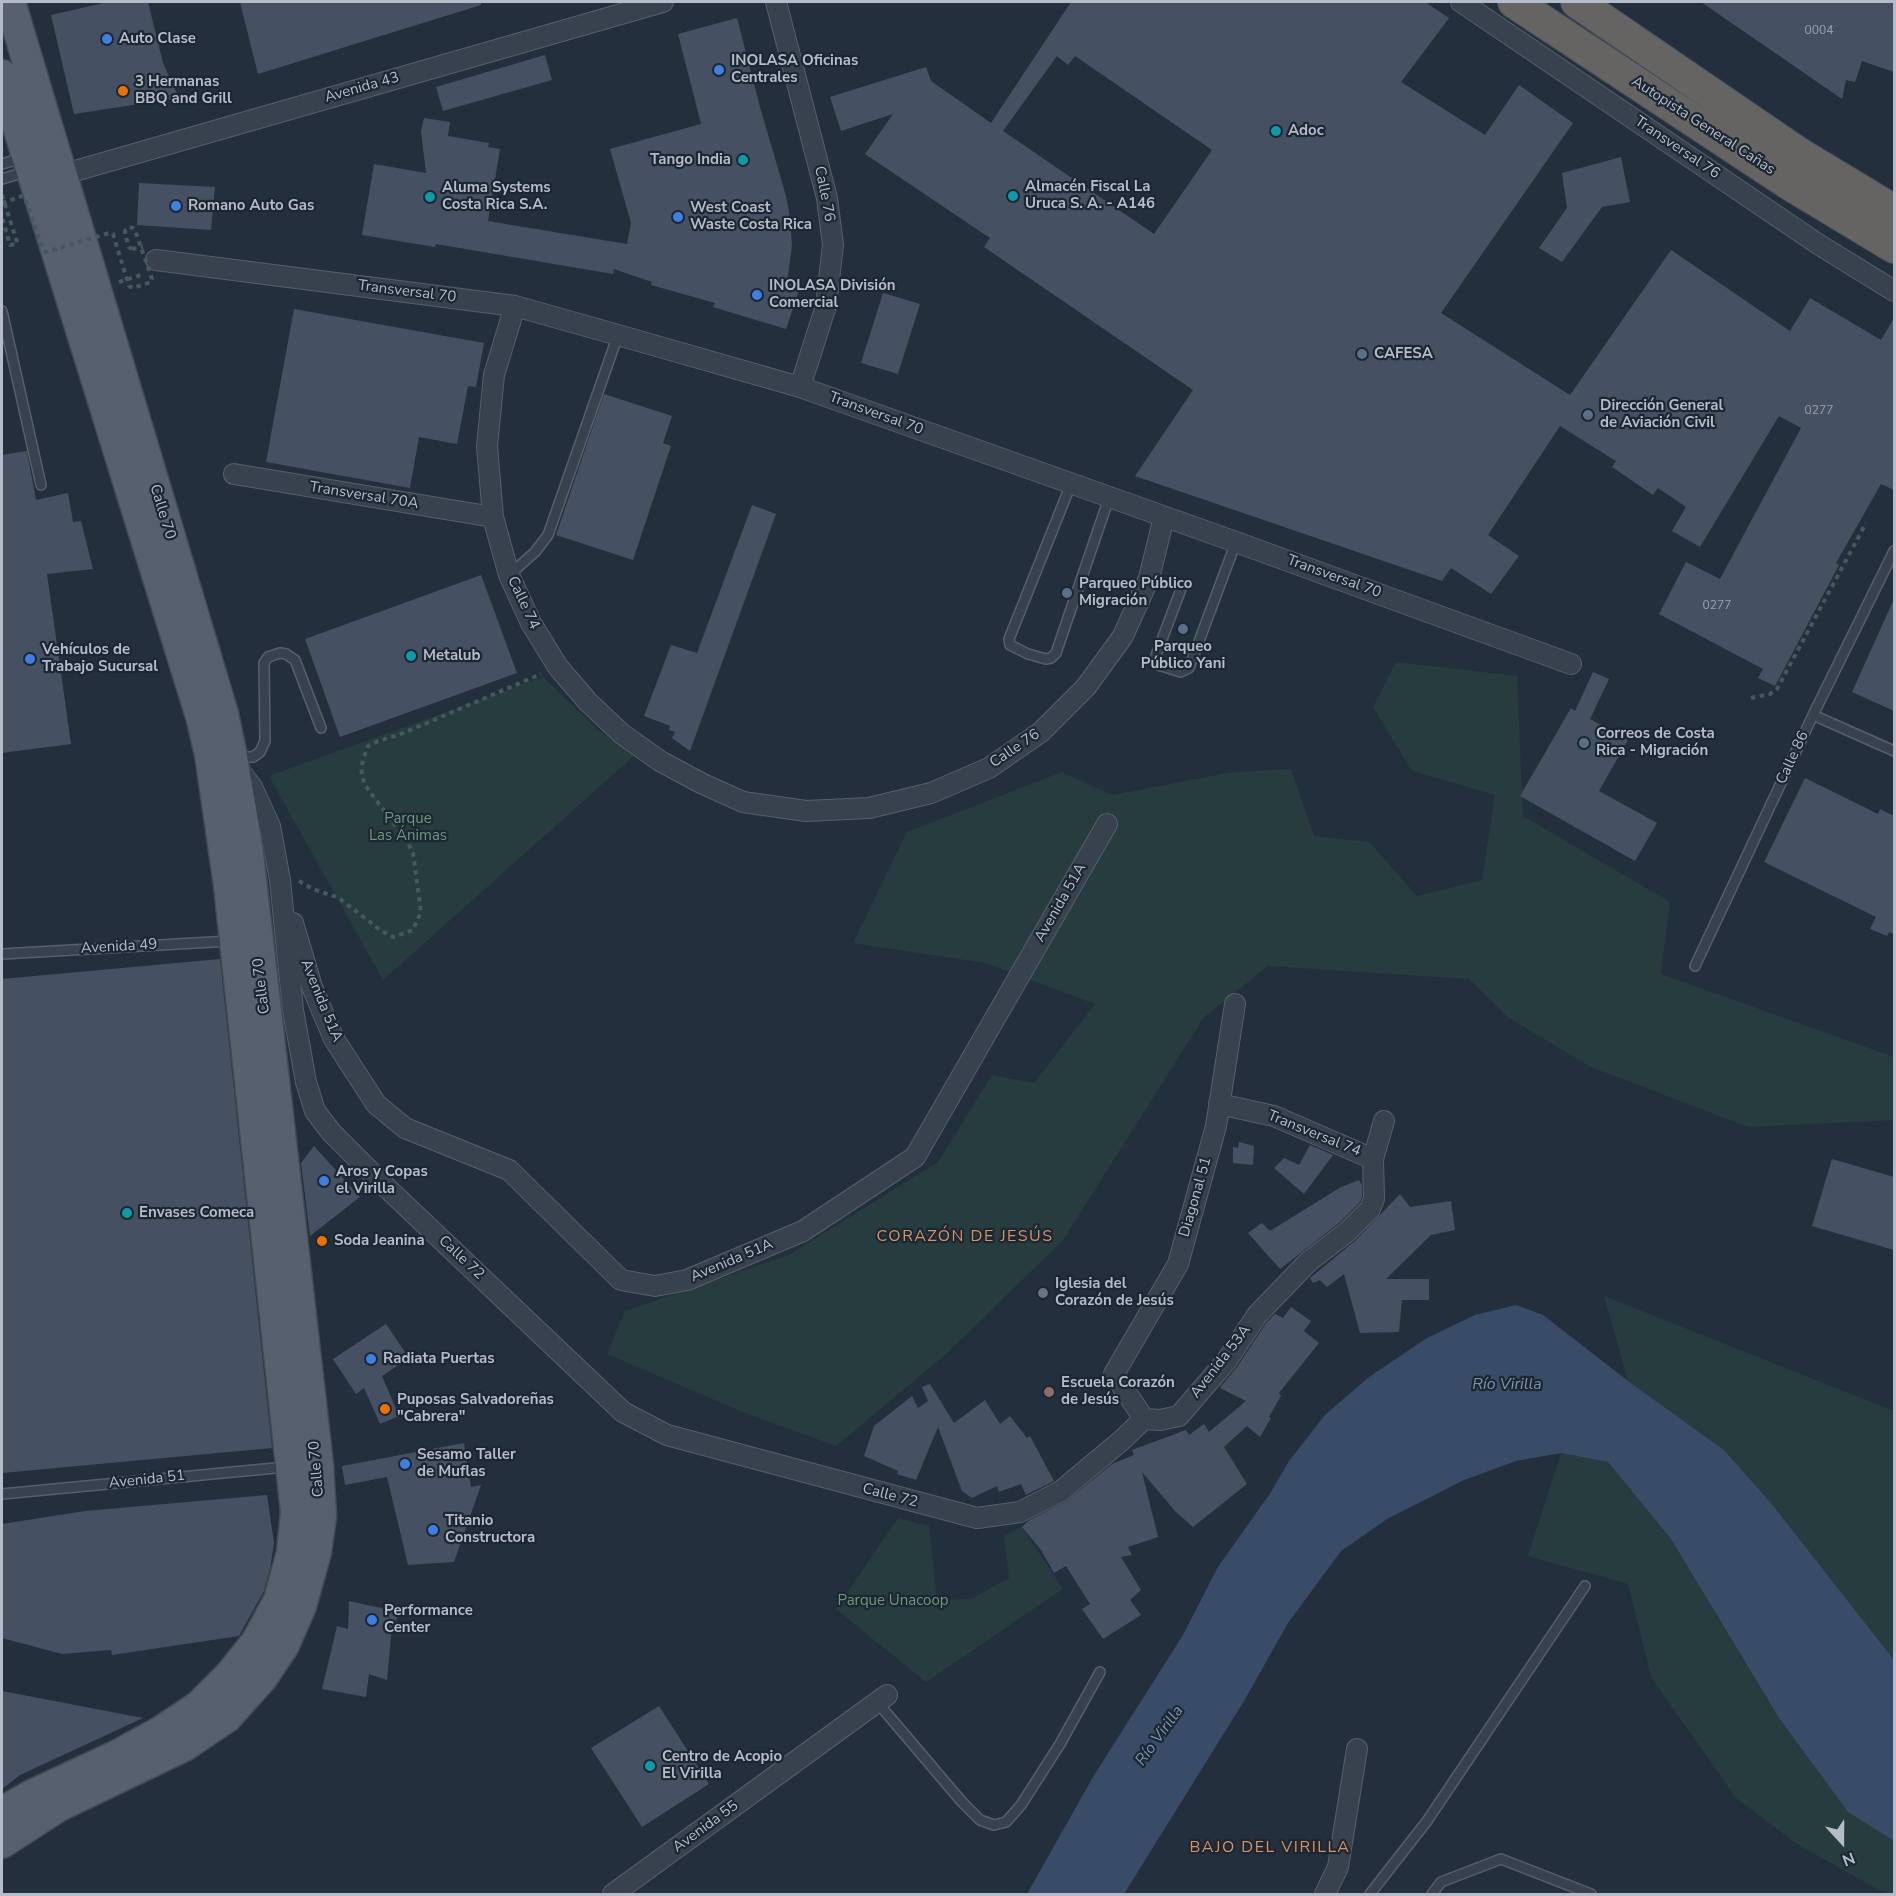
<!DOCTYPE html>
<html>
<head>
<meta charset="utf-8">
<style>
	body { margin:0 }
	#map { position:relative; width:1896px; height:1896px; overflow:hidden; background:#242f3e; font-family:"Nunito Sans",sans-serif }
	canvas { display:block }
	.frame { position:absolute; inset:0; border:3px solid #b4bcc9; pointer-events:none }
	.north { position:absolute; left:1812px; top:1812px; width:60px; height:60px; -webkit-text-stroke:4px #1d2633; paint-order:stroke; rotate:159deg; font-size:16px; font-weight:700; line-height:24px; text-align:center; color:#b4bcc9 }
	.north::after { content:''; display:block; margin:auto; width:21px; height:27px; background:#b4bcc9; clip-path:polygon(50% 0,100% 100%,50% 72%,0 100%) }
</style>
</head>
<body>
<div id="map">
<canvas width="1896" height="1896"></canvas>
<div class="frame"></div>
<div class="north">N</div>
</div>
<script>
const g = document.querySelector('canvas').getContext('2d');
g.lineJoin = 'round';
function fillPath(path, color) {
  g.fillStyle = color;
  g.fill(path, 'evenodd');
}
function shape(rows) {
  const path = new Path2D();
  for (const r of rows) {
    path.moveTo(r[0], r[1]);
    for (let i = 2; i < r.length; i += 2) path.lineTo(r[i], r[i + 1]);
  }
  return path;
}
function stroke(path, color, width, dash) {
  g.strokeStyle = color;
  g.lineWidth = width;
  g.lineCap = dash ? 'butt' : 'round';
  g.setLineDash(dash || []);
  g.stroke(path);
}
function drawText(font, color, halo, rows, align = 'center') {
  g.font = font + ' "Nunito Sans",sans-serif';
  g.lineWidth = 4.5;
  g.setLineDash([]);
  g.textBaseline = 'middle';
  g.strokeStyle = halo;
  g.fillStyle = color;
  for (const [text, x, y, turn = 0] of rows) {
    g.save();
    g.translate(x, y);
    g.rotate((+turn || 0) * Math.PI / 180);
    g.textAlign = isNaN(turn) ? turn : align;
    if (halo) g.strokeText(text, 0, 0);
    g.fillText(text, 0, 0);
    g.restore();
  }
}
fillPath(shape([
	[1396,662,1517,676,1523,816,1670,902,1661,974,1894,1057,1894,1120,1748,1127,1591,1067,1509,1018,1469,979,1268,966,1204,1017,1063,1240,946,1354,836,1446,750,1415,607,1354,625,1311,789,1255,938,1162,992,1075,1034,1083,1095,1004,985,963,853,943,907,832,1062,772,1112,795,1233,772,1291,769,1314,836,1369,842,1417,896,1482,880,1495,795,1412,771,1373,707],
	[543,677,599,731,635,755,383,980,269,776],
	[1604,1296,1894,1411,1894,1660,1771,1503,1724,1450,1628,1381],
	[1561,1453,1608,1462,1671,1539,1779,1718,1848,1812,1894,1841,1894,1894,1886,1894,1797,1844,1736,1798,1651,1677,1628,1584,1528,1556],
	[898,1518,929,1526,937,1600,971,1599,1009,1578,1004,1536,1022,1527,1063,1589,926,1682,836,1609]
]), '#263c3f');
fillPath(shape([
	[1516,1305,1543,1315,1628,1381,1724,1450,1771,1503,1894,1660,1894,1841,1848,1812,1779,1718,1671,1539,1608,1462,1561,1453,1516,1461,1464,1480,1387,1519,1341,1551,1288,1623,1244,1701,1124,1894,1027,1894,1093,1777,1183,1635,1218,1567,1271,1492,1289,1461,1325,1415,1369,1377,1427,1338,1475,1315]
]), '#394c67');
fillPath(shape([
	[108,2,148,2,163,63,179,98,74,114,51,15],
	[240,2,481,2,481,5,258,74],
	[1071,2,1425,2,1449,18,1401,82,1485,135,1519,85,1573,123,1441,313,1570,395,1671,250,1790,331,1810,298,1881,340,1894,318,1894,490,1881,484,1836,563,1839,565,1775,686,1758,678,1763,669,1659,614,1686,562,1720,579,1801,428,1779,416,1700,547,1672,531,1686,507,1658,488,1653,495,1612,467,1616,461,1560,426,1488,535,1519,556,1491,594,1451,568,1442,581,1135,476,1193,390,984,247,990,238,865,154,893,114,841,131,830,97,926,67,931,81,991,123],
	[1057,56,1068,65,1075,56,1212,150,1154,234,1003,131],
	[1701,2,1894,2,1894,72,1862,61,1855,82,1846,80,1842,99],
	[737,18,760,107,786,196,790,218,792,245,787,283,800,287,786,329,713,307,715,303,651,285,652,282,614,269,613,274,436,244,435,247,362,235,374,164,426,173,421,131,424,118,450,122,448,136,489,143,488,147,500,149,488,221,627,244,631,223,610,149,701,124,678,34],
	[545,55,552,80,443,111,436,87],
	[1621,157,1630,202,1602,207,1562,262,1539,248,1567,208,1562,173],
	[139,183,215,187,211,230,137,225],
	[883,293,920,304,898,374,861,363],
	[294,309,484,343,476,387,468,386,457,444,419,437,410,488,266,462],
	[604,394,672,416,663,443,671,446,633,560,556,535],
	[27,451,36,500,68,493,73,522,81,521,93,569,47,574,71,744,2,753,2,455],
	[752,505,776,514,690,751,672,738,675,732,669,730,670,726,644,716,671,645,697,653],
	[481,575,517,673,340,737,305,639],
	[1894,599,1894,711,1852,692],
	[1593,672,1609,679,1590,719,1628,740,1599,791,1657,823,1635,861,1520,796,1571,708,1575,711],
	[1805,778,1878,814,1880,809,1894,816,1894,934,1889,932,1887,936,1870,929,1876,917,1764,862],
	[220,959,272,1448,2,1473,2,979],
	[1239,1142,1254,1146,1253,1165,1233,1163,1233,1147,1238,1148],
	[1310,1145,1333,1155,1304,1194,1274,1168,1284,1158,1299,1165],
	[314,1146,360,1197,310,1236,301,1163],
	[1832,1159,1894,1177,1894,1250,1812,1226],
	[1359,1180,1362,1185,1362,1197,1360,1202,1339,1223,1280,1269,1248,1233,1262,1223,1270,1231,1341,1187],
	[1400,1194,1410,1207,1451,1201,1455,1230,1431,1235,1386,1279,1429,1279,1429,1300,1402,1300,1399,1332,1360,1333,1344,1274,1327,1287,1320,1280,1313,1283,1310,1278,1355,1241],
	[1291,1307,1311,1321,1304,1331,1319,1343,1279,1393,1281,1396,1269,1417,1271,1418,1260,1437,1247,1426,1224,1447,1247,1484,1193,1527,1175,1511,1142,1472,1158,1537,1128,1547,1132,1555,1121,1557,1141,1590,1130,1600,1141,1615,1103,1639,1082,1609,1090,1604,1066,1566,1054,1573,1041,1550,1022,1527,1028,1521,1068,1500,1112,1464,1134,1455,1132,1450,1186,1430,1189,1435,1204,1424,1209,1432,1246,1401,1220,1388,1221,1386,1237,1367,1266,1323,1275,1314,1283,1318],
	[386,1324,409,1358,382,1376,399,1416,380,1424,364,1388,356,1394,333,1359],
	[930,1384,954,1423,985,1400,1000,1424,1010,1416,1027,1438,1030,1436,1054,1481,1026,1495,1021,1484,999,1492,997,1486,972,1498,962,1491,938,1427,916,1480,897,1474,898,1471,864,1456,874,1426,912,1396,918,1408,928,1401,922,1387],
	[464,1443,471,1487,481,1485,454,1562,408,1565,387,1477,345,1485,342,1466],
	[267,1495,274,1543,270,1569,264,1591,239,1636,112,1655,111,1650,62,1654,2,1638,2,1524,85,1511],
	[349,1601,399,1612,391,1636,387,1680,369,1674,366,1697,322,1689,337,1626,348,1629],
	[2,1691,143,1718,20,1775,2,1789],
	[659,1706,709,1784,642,1827,591,1748]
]), '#455162');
const service = shape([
	[2,164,25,157],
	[2,179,28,171],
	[2,311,41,485],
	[1071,484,1009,639,1010,645,1028,654,1046,659,1051,658,1056,653,1109,498],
	[509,575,535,552,548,535,618,335],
	[1181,589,1155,658,1158,665,1181,672,1189,668,1236,542],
	[1813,715,1894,751],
	[235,757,253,757,260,752,265,741,264,663,268,657,280,653,286,654,295,660,321,728],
	[2,954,230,941],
	[1695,966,1813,715,1894,551],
	[2,1494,286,1467],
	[877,1702,962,1802,980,1820,994,1825,1006,1822,1021,1805,1060,1744,1100,1672],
	[1370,1894,1427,1821,1585,1586],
	[1432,1894,1441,1882,1501,1859,1591,1894]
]);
const minor = shape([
	[776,2,827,198,833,245,826,306,800,387],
	[1461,2,1818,244,1894,291],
	[61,175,663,2],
	[156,260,515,306,618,335,800,387,1236,542,1571,664],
	[515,306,494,375,487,446,493,517,509,575,531,623,558,667,588,702,622,734,660,761,701,783,743,802,806,811,869,808,931,793,989,768,1041,732,1086,687,1123,636,1149,578,1164,517],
	[234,474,493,517],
	[238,769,252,787,270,826,280,880,293,1010,306,1082,315,1111,331,1132,387,1188,623,1412,667,1435,977,1518,1020,1512,1061,1491,1122,1440,1144,1419,1160,1420,1179,1416,1227,1360,1257,1315,1308,1262,1347,1232,1370,1209,1374,1199,1373,1159,1384,1121],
	[293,923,312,987,334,1039,376,1104,405,1128,509,1170,621,1280,655,1286,687,1280,803,1231,915,1157,1107,824],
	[1219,1104,1274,1116,1373,1159],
	[1144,1419,1114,1374,1178,1264,1216,1126,1235,1004],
	[613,1894,887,1695],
	[1325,1894,1338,1867,1357,1749]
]);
const primary = shape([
	[2,75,201,716,210,754,229,885,296,1512,292,1553,279,1600,257,1641,230,1675,199,1706,160,1732,118,1755,32,1795,2,1812],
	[2,1843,59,1806,184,1746,227,1717,262,1678,284,1645,301,1606,316,1552,321,1516,318,1465,247,845,232,757,223,714,10,2]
]);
const trunk = shape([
	[1514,2,1788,183,1894,247],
	[1577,2,1798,153,1894,211]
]);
stroke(service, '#565f6c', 12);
stroke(minor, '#565f6c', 22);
stroke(primary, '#414a57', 33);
stroke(trunk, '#434c59', 34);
stroke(shape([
	[2,195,17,242,17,244,10,245,2,217],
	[132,249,143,247],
	[119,282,144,274],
	[1751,698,1770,694,1777,689,1866,523],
	[299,881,313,889,339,898,380,930,393,937,413,930,421,912,413,853,407,841,364,784,361,768,365,754,368,746,376,742,401,734,541,674]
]), '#44595c', 4, [4.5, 4.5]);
stroke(service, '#38414e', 9);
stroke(minor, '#38414e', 20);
stroke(primary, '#56606e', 30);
stroke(trunk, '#656462', 32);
stroke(shape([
	[2,203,22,196,25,198,43,250,46,252,109,233,113,234,129,286,133,288,151,282,152,279,135,230,133,228,129,227,125,231,125,234,129,247,132,249]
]), '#44595c', 4, [4.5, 4.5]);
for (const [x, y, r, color] of [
	[107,39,6,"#3f7fe0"],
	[719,70,6,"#3f7fe0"],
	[123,91,6,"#e8710a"],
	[1276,131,6,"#0f9aa8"],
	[743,160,6,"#0f9aa8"],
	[1013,196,6,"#0f9aa8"],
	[430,197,6,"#0f9aa8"],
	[176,206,6,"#3f7fe0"],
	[678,217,6,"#3f7fe0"],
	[757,295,6,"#3f7fe0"],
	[1362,354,6,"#5c6f8a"],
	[1588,415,6,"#5c6f8a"],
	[1067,593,6,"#5c6f8a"],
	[1183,629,6,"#5c6f8a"],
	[411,656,6,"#0f9aa8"],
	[30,659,6,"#3f7fe0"],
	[1584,743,6,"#5c6f8a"],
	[324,1181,6,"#3f7fe0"],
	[127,1213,6,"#0f9aa8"],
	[322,1241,6,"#e8710a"],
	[1043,1293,6,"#6b7280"],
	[371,1359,6,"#3f7fe0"],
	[1049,1392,6,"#8d6e63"],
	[385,1409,6,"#e8710a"],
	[405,1464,6,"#3f7fe0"],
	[433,1530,6,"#3f7fe0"],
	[372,1620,6,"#3f7fe0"],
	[650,1766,6,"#0f9aa8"]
]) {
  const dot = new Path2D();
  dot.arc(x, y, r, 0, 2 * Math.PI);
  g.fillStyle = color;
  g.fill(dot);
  stroke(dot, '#1d2633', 2);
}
drawText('12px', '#98a1af', null, [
	["0004",1819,31],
	["0277",1819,411],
	["0277",1717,606]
]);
drawText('bold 15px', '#b4bcc9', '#1d2633', [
	["Auto Clase",119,39],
	["INOLASA Oficinas",731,61],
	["Centrales",731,78],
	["3 Hermanas",135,82],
	["BBQ and Grill",135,99],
	["Adoc",1288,131],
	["Tango India",731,160,"right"],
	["Almacén Fiscal La",1025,187],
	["Uruca S. A. - A146",1025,204],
	["Aluma Systems",442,188],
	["Costa Rica S.A.",442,205],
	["Romano Auto Gas",188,206],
	["West Coast",690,208],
	["Waste Costa Rica",690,225],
	["INOLASA División",769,286],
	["Comercial",769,303],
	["CAFESA",1374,354],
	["Dirección General",1600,406],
	["de Aviación Civil",1600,423],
	["Parqueo Público",1079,584],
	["Migración",1079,601],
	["Parqueo",1183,647,"center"],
	["Público Yani",1183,664,"center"],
	["Vehículos de",42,650],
	["Trabajo Sucursal",42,667],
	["Metalub",423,656],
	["Correos de Costa",1596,734],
	["Rica - Migración",1596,751],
	["Aros y Copas",336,1172],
	["el Virilla",336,1189],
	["Envases Comeca",139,1213],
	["Soda Jeanina",334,1241],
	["Iglesia del",1055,1284],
	["Corazón de Jesús",1055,1301],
	["Radiata Puertas",383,1359],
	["Escuela Corazón",1061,1383],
	["de Jesús",1061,1400],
	["Puposas Salvadoreñas",397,1400],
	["\"Cabrera\"",397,1417],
	["Sesamo Taller",417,1455],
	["de Muflas",417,1472],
	["Titanio",445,1521],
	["Constructora",445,1538],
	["Performance",384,1611],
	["Center",384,1628],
	["Centro de Acopio",662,1757],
	["El Virilla",662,1774]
], 'left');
drawText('15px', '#b4bcc9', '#1d2633', [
	["Avenida 43",362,88,-16],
	["Autopista General Cañas",1703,126,33],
	["Transversal 76",1677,148,34],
	["Calle 76",824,194,79],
	["Transversal 70",407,292,7],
	["Transversal 70",876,414,20],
	["Transversal 70A",364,496,9],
	["Calle 70",162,512,73],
	["Transversal 70",1334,577,20],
	["Calle 74",523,603,65],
	["Calle 76",1015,749,-34],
	["Calle 86",1793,758,-65],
	["Avenida 51A",1061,903,-60],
	["Avenida 49",119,947,-3],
	["Calle 70",262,986,-97],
	["Avenida 51A",321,1001,68],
	["Transversal 74",1314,1134,22],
	["Diagonal 51",1196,1197,-74],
	["Calle 72",461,1258,43],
	["Avenida 51A",732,1261,-23],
	["Avenida 53A",1221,1362,-52],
	["Calle 70",317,1469,-95],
	["Avenida 51",147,1480,-6],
	["Calle 72",890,1496,15],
	["Avenida 55",706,1827,-36]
]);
drawText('15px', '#6b9a76', '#1d2633', [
	["Parque",408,819],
	["Las Ánimas",408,836],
	["Parque Unacoop",893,1601]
]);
g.letterSpacing = '1.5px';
drawText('16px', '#d59563', '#1d2633', [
	["CORAZÓN DE JESÚS",965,1237],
	["BAJO DEL VIRILLA",1270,1848]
]);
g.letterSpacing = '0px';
drawText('italic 16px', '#7c92b1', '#1d2633', [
	["Río Virilla",1507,1385],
	["Río Virilla",1160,1736,-54]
]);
</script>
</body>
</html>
